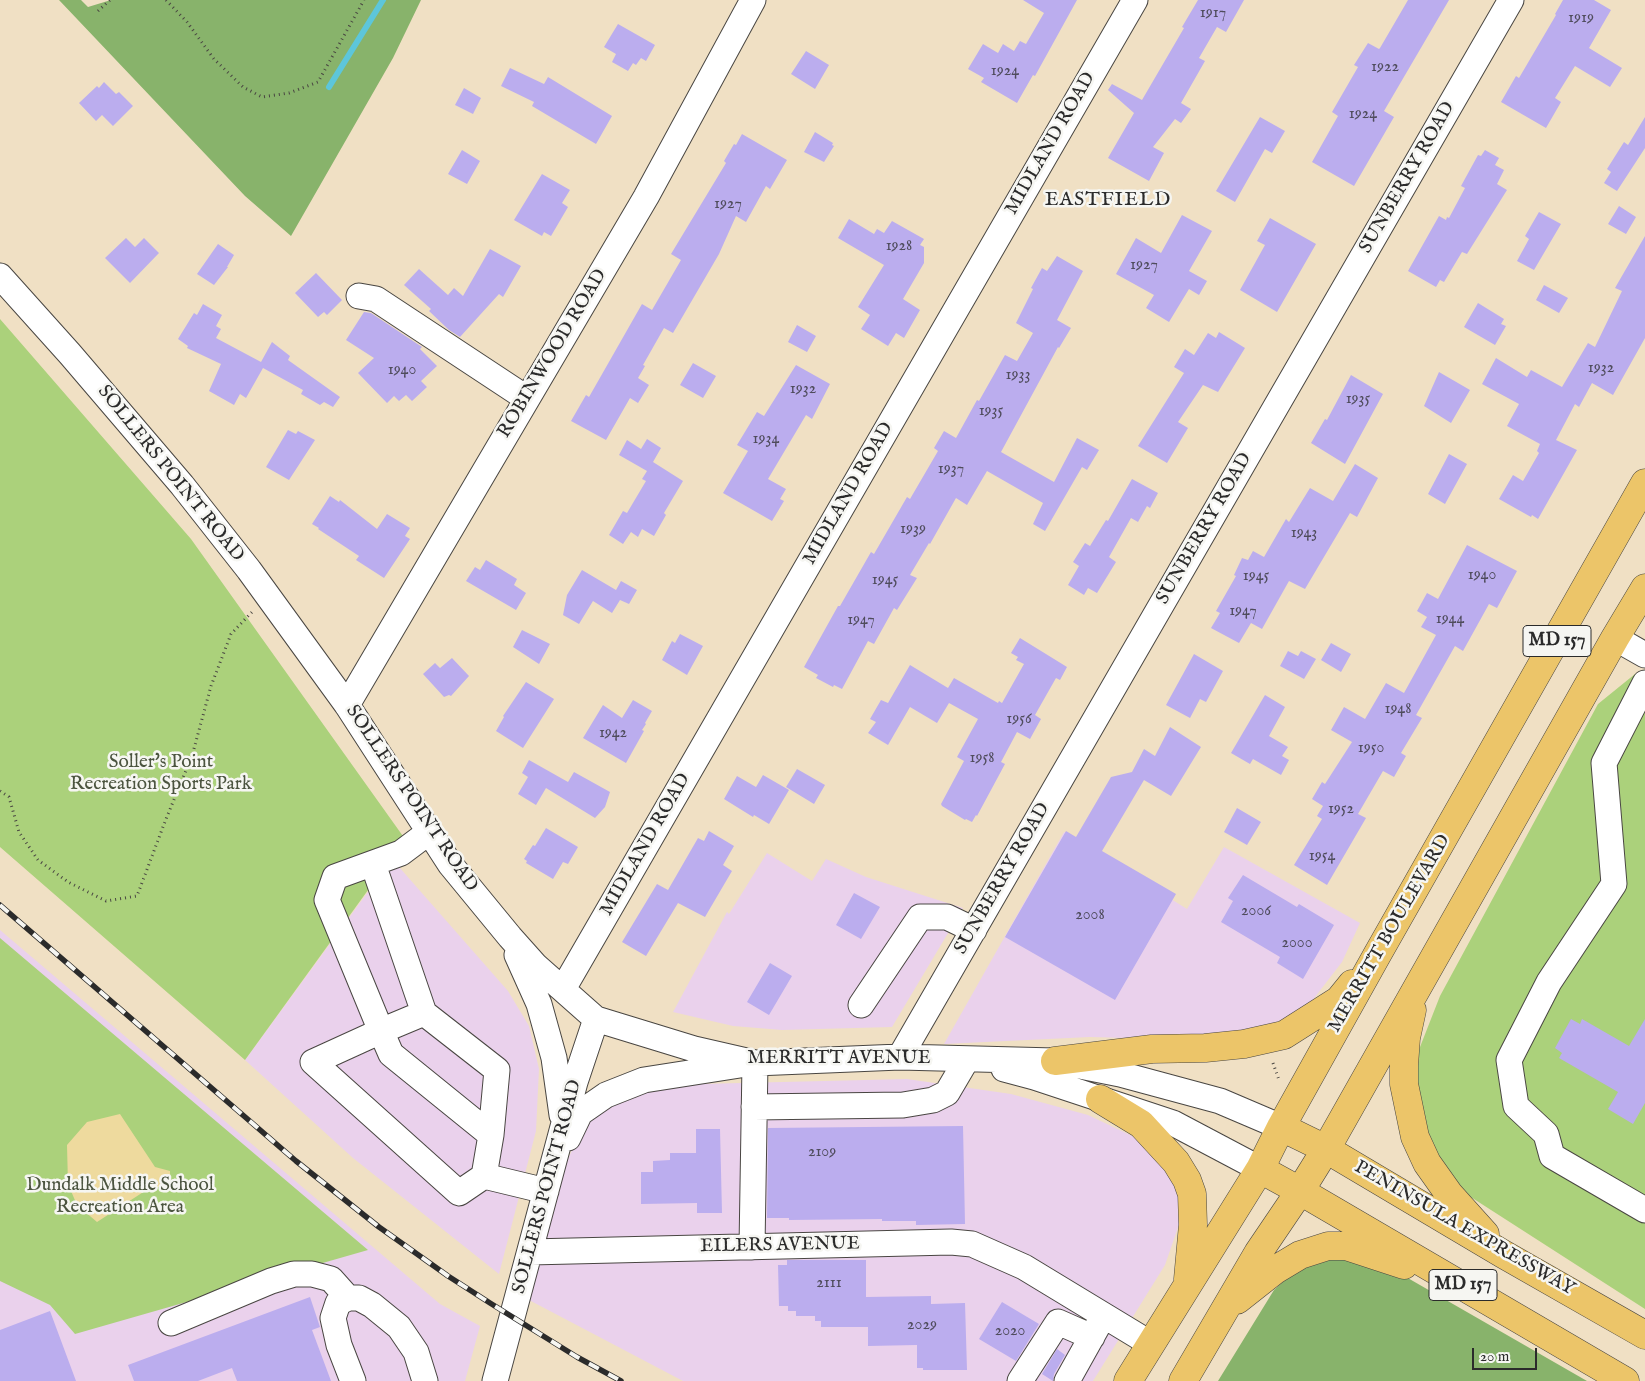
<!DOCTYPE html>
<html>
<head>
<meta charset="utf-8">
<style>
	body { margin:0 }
	#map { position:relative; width:1645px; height:1381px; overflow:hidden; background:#f0e0c4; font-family:"IM FELL English",serif }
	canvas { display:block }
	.scale { position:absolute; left:1472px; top:1348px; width:65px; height:22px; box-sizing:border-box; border:2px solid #2b2b2b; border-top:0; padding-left:6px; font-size:15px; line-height:18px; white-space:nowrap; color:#2b2b2b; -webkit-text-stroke:4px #f6f6f2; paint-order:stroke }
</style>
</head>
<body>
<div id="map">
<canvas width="1645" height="1381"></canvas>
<div class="scale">20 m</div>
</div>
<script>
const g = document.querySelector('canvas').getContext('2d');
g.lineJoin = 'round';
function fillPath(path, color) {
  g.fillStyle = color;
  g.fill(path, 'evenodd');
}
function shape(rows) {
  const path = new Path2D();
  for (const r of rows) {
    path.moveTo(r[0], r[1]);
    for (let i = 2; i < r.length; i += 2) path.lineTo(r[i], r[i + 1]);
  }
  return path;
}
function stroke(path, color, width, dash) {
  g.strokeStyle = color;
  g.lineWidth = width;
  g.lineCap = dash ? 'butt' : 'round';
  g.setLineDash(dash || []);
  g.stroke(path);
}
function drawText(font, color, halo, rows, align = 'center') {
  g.font = font + ' "IM FELL English",serif';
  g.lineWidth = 5;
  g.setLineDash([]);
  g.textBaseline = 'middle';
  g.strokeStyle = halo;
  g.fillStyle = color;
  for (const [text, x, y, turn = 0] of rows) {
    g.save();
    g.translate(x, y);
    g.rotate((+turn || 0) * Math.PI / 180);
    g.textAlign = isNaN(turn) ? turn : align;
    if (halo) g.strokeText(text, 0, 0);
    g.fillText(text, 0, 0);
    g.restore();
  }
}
fillPath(shape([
	[1064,832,1187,909,1224,847,1360,923,1342,962,1305,1010,1267,1026,1222,1034,1166,1039,1090,1037,944,1044],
	[767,853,812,881,826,859,866,877,963,908,892,1027,782,1030,733,1026,673,1012,727,912,729,914],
	[392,859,508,991,529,1026,539,1069,536,1131,499,1274,353,1158,245,1060],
	[0,930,440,1304,480,1326,465,1381,0,1381],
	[907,1079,1011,1094,1088,1115,1149,1144,1174,1173,1183,1213,1165,1265,1093,1381,683,1381,529,1300,567,1161,586,1120,625,1091,658,1085]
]), '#ead1ec');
fillPath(shape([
	[0,319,191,539,405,839,245,1060,0,847],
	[1635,674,1645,679,1645,1309,1449,1183,1420,1133,1411,1070,1440,996,1598,704],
	[0,938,368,1250,75,1334,50,1305,0,1281]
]), '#abd17b');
fillPath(shape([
	[59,0,81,0,88,7,111,0,421,0,393,58,291,236,245,196],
	[1356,1254,1406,1277,1587,1381,1218,1381,1274,1290,1298,1268,1328,1255]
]), '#88b36b');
fillPath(shape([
	[120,1114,155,1167,170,1171,170,1185,148,1189,97,1222,77,1205,68,1184,67,1145,87,1122]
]), '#eeda9e');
stroke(shape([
	[329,87,383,0]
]), '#5dc6da', 6);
fillPath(shape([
	[1023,0,1077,0,1035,76,1033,75,1017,103,981,82,984,78,968,69,983,44,998,53,1003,44,1014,51,1020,41,1026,44,1044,13],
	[1198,0,1244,0,1226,32,1217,27,1199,58,1205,61,1181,103,1191,109,1181,123,1175,119,1153,147,1164,153,1149,181,1108,158,1134,113,1108,90,1112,84,1142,100,1184,28,1182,27],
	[1408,0,1449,0,1384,111,1394,117,1354,186,1312,162,1338,116,1332,112,1358,67,1354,65,1368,43,1379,49,1380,48],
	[1563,0,1594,0,1611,10,1589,48,1622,68,1610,87,1575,66,1555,98,1561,102,1546,128,1501,102,1516,76,1519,78,1556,15,1555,14],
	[618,24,655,45,646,61,641,58,636,65,633,63,628,71,612,62,616,54,604,47],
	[806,51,829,65,815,89,791,74],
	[510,68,544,84,548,77,612,116,596,144,532,106,534,102,501,86],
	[104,82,116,94,119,92,133,106,113,126,102,115,96,121,79,103,97,86,99,88],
	[464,88,481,98,473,114,455,105],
	[1260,117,1285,131,1272,153,1265,149,1235,202,1216,191],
	[1645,117,1645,148,1617,191,1604,183,1611,172,1607,169,1624,142,1628,145],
	[815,132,833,143,832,145,834,146,824,162,804,152],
	[742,134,787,160,770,189,766,186,746,222,736,216,719,254,673,333,664,328,643,365,645,366,638,378,649,385,638,403,630,398,606,440,571,421,586,395,589,397,642,304,652,310,681,260,671,254,726,163,724,161,734,144,736,145],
	[462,150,480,161,467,184,448,174],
	[1485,150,1499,158,1495,165,1504,170,1497,184,1507,190,1467,254,1462,252,1444,282,1440,280,1436,287,1408,271,1439,216,1446,220,1447,217,1449,218,1465,188,1461,186,1478,155,1481,156],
	[542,174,570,190,562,203,568,207,551,236,544,232,542,236,514,220],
	[1619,206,1636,217,1626,234,1608,224],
	[1539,212,1561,224,1534,270,1517,261,1529,239,1525,236],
	[1182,215,1212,231,1189,271,1207,281,1199,295,1189,289,1169,322,1146,308,1154,295,1116,274,1136,238,1161,253],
	[1270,218,1316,244,1277,312,1240,290,1265,245,1257,241],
	[849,219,874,234,877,229,884,233,892,221,924,239,920,245,924,247,924,263,903,299,920,310,904,338,896,333,888,346,861,329,870,315,858,307,884,265,838,238],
	[1645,236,1645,338,1613,395,1592,383,1579,407,1575,404,1556,440,1577,450,1538,519,1532,515,1531,517,1499,499,1513,475,1523,481,1539,453,1537,451,1540,444,1507,426,1519,404,1482,384,1496,358,1527,377,1531,370,1562,387,1588,343,1595,347,1622,291,1615,288],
	[126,238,135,247,144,238,159,253,130,283,105,258],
	[218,244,234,255,227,267,228,267,214,285,197,274],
	[490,249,521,266,503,297,499,294,460,337,449,330,429,311,431,309,404,285,419,269,448,295,454,288,463,296],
	[1057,256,1083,271,1057,320,1071,328,1059,348,1058,347,1001,452,1054,482,1077,438,1099,450,1087,470,1082,467,1045,531,1033,524,1043,503,987,471,967,505,956,498,930,544,929,543,910,575,917,578,897,610,894,608,874,644,868,641,842,689,834,685,833,687,816,678,818,675,804,667,838,606,840,606,871,552,874,554,907,497,910,499,938,451,934,448,944,431,956,438,977,400,979,401,1005,355,1017,361,1033,333,1016,323,1033,289,1031,288,1042,268,1047,271],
	[316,273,342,300,327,315,324,312,318,317,295,293],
	[1544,285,1568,298,1559,313,1536,300],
	[1478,303,1504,319,1501,324,1506,326,1495,345,1464,327],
	[203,304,222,315,216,326,221,329,216,338,261,362,272,342,290,356,288,360,340,397,333,407,324,402,320,405,301,394,303,390,263,368,246,398,240,394,234,405,209,391,221,364,187,348,188,346,178,339,194,313,197,315],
	[364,312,371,313,422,347,420,349,437,366,421,381,427,387,412,401,406,395,399,401,394,396,387,403,358,373,374,358,346,340],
	[797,325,816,336,807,352,788,342],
	[1219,332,1245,348,1218,392,1203,385,1178,422,1188,428,1167,463,1138,446,1184,373,1174,367,1185,349,1194,355,1208,333,1216,338],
	[693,363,716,376,703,398,680,385],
	[796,365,830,384,812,419,806,415,768,479,786,489,780,499,784,501,772,521,723,493,748,451,737,445,757,412,764,416],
	[1439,372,1470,390,1451,423,1424,406],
	[1351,375,1383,394,1345,464,1311,443,1325,419,1327,420],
	[288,430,296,434,298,431,315,440,289,480,266,467],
	[647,439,661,448,653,462,683,481,664,513,666,515,654,536,642,529,638,537,631,532,623,544,609,535,623,511,627,513,646,481,642,479,647,471,619,455,627,440,641,449],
	[1449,454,1467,464,1445,504,1428,494],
	[1355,464,1378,478,1357,517,1350,513,1305,589,1289,581,1262,629,1251,623,1239,643,1211,628,1220,613,1216,611,1236,576,1234,575,1242,558,1248,560,1253,551,1264,557,1286,519,1289,522,1310,488,1333,501],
	[1132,479,1158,493,1150,508,1147,506,1138,522,1131,518,1109,557,1116,562,1097,593,1088,588,1084,595,1068,585,1079,566,1073,562,1085,543,1090,546,1106,520,1108,521],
	[330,496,339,502,340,500,377,529,387,514,410,528,405,536,410,539,384,578,356,560,359,556,318,529,319,528,312,524],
	[1467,545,1517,571,1497,608,1489,604,1463,651,1455,646,1416,715,1422,718,1401,753,1406,756,1394,777,1383,771,1358,814,1366,818,1327,885,1294,865,1322,819,1317,816,1323,806,1312,799,1322,782,1325,784,1352,742,1331,730,1344,707,1365,719,1386,683,1404,693,1436,635,1421,627,1427,617,1417,611,1427,593,1438,599],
	[486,560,517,579,514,585,526,593,516,610,466,581,475,567,480,570],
	[582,570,616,590,621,581,637,590,629,604,620,600,612,613,593,601,579,624,563,615,567,595],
	[522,630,550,644,539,664,513,647],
	[680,634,703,646,687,675,662,660,672,641,675,643],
	[1020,638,1067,667,1060,680,1056,678,1035,715,1041,719,1030,739,1017,732,1001,762,1005,764,977,816,976,815,972,822,966,819,965,820,942,806,941,804,964,761,957,757,978,719,949,703,937,723,910,707,888,745,868,733,876,722,870,719,881,700,888,703,910,665,948,688,954,678,998,703,999,701,1002,703,1024,664,1016,660,1018,657,1011,653],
	[1331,643,1351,654,1341,672,1321,660],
	[1288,651,1298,656,1301,651,1316,659,1304,679,1280,666],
	[1194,654,1223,671,1206,702,1200,699,1190,718,1166,705],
	[452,658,469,676,451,696,449,695,444,697,423,674,435,663,440,668],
	[526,682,554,699,523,748,496,731,504,717,503,716],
	[1265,695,1285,707,1269,736,1288,747,1282,756,1289,760,1281,775,1253,759,1250,764,1231,753],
	[633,700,652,711,645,723,646,724,642,730,644,731,626,763,583,738,603,705,622,718],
	[1170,727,1201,747,1171,796,1144,780,1102,851,1176,894,1115,1000,1005,937,1066,831,1076,837,1111,777,1132,772,1144,749,1155,756],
	[529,760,568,782,574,772,610,792,605,807,595,818,546,788,536,805,518,794,528,777,522,773],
	[797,769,825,785,814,804,786,787],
	[763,775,789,790,769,824,754,815,753,817,724,799,737,776,756,787],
	[1237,808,1261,822,1247,845,1224,832],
	[546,828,578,847,568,864,563,862,553,879,526,863,527,861,524,859,533,845,535,846],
	[709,831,734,846,723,865,732,871,705,917,678,903,646,956,622,942,657,884,668,890,698,838,704,841],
	[1243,875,1297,907,1299,904,1334,925,1303,979,1277,963,1280,957,1221,922,1233,901,1228,898],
	[854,893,880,907,861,939,836,925],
	[770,963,792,976,769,1015,747,1002],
	[1571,1019,1580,1024,1582,1019,1629,1046,1645,1019,1645,1103,1633,1124,1608,1109,1618,1092,1559,1058,1562,1053,1555,1048],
	[963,1126,965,1224,916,1225,916,1221,882,1221,882,1219,789,1220,789,1218,767,1218,768,1128],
	[696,1129,720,1129,722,1213,697,1213,697,1203,641,1204,641,1172,653,1172,653,1161,670,1160,670,1153,696,1153],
	[787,1260,866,1260,866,1297,931,1296,931,1304,965,1303,967,1370,923,1370,923,1368,917,1368,917,1345,868,1346,868,1327,821,1327,821,1321,815,1321,815,1316,796,1316,796,1311,788,1311,788,1306,779,1306,778,1265,787,1265],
	[310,1297,320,1327,312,1330,331,1381,237,1381,232,1368,198,1381,134,1381,128,1365],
	[1002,1302,1039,1324,1016,1361,979,1339],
	[50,1311,76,1381,0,1381,0,1330],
	[1057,1349,1065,1355,1054,1374,1053,1381,1042,1374]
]), '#bbadee');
const minor = shape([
	[0,276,70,354,182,485,249,570,347,705,450,864,510,937,535,965,596,1019,694,1049,755,1063,900,1057,1055,1061,1120,1074,1220,1101,1281,1127],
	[359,296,376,299,526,398],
	[1615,638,1645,655],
	[1645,683,1604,763,1614,884,1549,982,1509,1060,1516,1106,1546,1134,1552,1156,1645,1210],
	[347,705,646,197,753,0],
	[373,864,424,1013,381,1031,327,900,335,877,401,853,429,832],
	[517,955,539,1004,554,1058,562,1115],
	[563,989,1135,0],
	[861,1005,920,917,947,917,974,930],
	[424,1013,497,1070,491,1135,484,1176],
	[900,1057,1511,0],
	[1004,1069,1034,1077,1173,1123,1260,1169],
	[754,1107,903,1105,933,1100,947,1093,967,1059],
	[491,1135,391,1054,381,1031,313,1062,459,1193,484,1176,546,1191],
	[568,1138,580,1113,606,1095,644,1080,740,1065],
	[752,1247,755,1063],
	[530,1252,951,1242,972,1244,1024,1267,1151,1344],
	[171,1323,271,1281,294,1274,312,1274,331,1279,348,1298],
	[353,1381,339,1345,333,1318,338,1303,348,1298,359,1298,372,1305,399,1327,416,1352,425,1381],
	[495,1381,575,1082,596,1019],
	[1020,1381,1058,1322,1092,1337],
	[1067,1381,1100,1322]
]);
const major = shape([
	[1412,1010,1406,1038,1404,1065,1404,1084,1415,1137,1427,1163,1449,1194,1485,1234],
	[1055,1061,1152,1049,1205,1048,1244,1044,1284,1035,1339,1000,1352,984],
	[1100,1099,1141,1124,1176,1162,1187,1180,1192,1194,1193,1225,1188,1279],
	[1281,1127,1326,1149,1503,1254,1645,1335],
	[1260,1169,1300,1191,1625,1381],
	[1237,1300,1275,1270,1300,1255,1328,1246,1346,1246,1404,1265],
	[1128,1381,1260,1169,1281,1127,1377,955,1645,483],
	[1183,1381,1258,1253,1300,1191,1326,1149,1615,638,1645,588]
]);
stroke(minor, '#494642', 27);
stroke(major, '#494642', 29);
stroke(shape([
	[166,0,187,22,214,59,243,87,262,97,289,93,318,82,364,0],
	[98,11,110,0],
	[0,791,9,797,19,832,38,860,68,882,106,901,137,896,166,819,192,756,211,686,231,634,252,612],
	[1273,1063,1279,1080]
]), '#494642', 3, [1, 4]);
stroke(minor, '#fff', 25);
stroke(major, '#ecc569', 28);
const rail = shape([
	[0,905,296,1161,379,1227,448,1276,490,1303,577,1357,621,1381]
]);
stroke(rail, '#2b2b2b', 5.5);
stroke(rail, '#f6f6f2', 4, [11]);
drawText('16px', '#4f4c5c', null, [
	["1917",1213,14],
	["1919",1581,19],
	["1922",1385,68],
	["1924",1005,72],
	["1924",1363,115],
	["1927",728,205],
	["1928",899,247],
	["1927",1144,266],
	["1932",1601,369],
	["1940",402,371],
	["1933",1018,376],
	["1932",803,390],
	["1935",1358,400],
	["1935",991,412],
	["1934",766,440],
	["1937",951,470],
	["1939",913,530],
	["1943",1304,534],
	["1940",1482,576],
	["1945",1256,577],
	["1945",885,581],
	["1947",1243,612],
	["1944",1450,620],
	["1947",861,621],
	["1948",1398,710],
	["1956",1019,720],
	["1942",613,734],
	["1950",1371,749],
	["1958",982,759],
	["1952",1341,810],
	["1954",1322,857],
	["2006",1256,912],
	["2008",1090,916],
	["2000",1297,944],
	["2109",822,1153],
	["2111",829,1284],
	["2029",922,1326],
	["2020",1010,1332]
]);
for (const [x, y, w] of [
	[1557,641,68],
	[1463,1285,68]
]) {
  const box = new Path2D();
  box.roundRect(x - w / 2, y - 15.5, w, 31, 4);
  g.fillStyle = '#f6f6f2';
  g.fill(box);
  stroke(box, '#2b2b2b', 1);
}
drawText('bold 18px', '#2b2b2b', null, [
	["MD 157",1557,641],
	["MD 157",1463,1285]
]);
drawText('19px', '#2b2b2b', '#f6f6f2', [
	["MIDLAND ROAD",1051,144,-60],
	["SUNBERRY ROAD",1408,178,-60],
	["ROBINWOOD ROAD",553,354,-59],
	["SOLLERS POINT ROAD",170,474,51],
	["MIDLAND ROAD",849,494,-60],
	["SUNBERRY ROAD",1205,529,-60],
	["SOLLERS POINT ROAD",411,799,56],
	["MIDLAND ROAD",646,845,-60],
	["SUNBERRY ROAD",1003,879,-60],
	["MERRITT BOULEVARD",1390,934,-60],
	["MERRITT AVENUE",839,1059],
	["SOLLERS POINT ROAD",548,1187,-75],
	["PENINSULA EXPRESSWAY",1464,1229,30],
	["EILERS AVENUE",780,1246,-1]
]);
drawText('19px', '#4b543f', '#f6f6f2', [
	["Soller's Point",161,763],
	["Recreation Sports Park",161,785],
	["Dundalk Middle School",120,1186],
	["Recreation Area",120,1208]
]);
g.letterSpacing = '1px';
drawText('20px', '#2b2b2b', '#f6f6f2', [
	["EASTFIELD",1108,201]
]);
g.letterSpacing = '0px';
</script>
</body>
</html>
